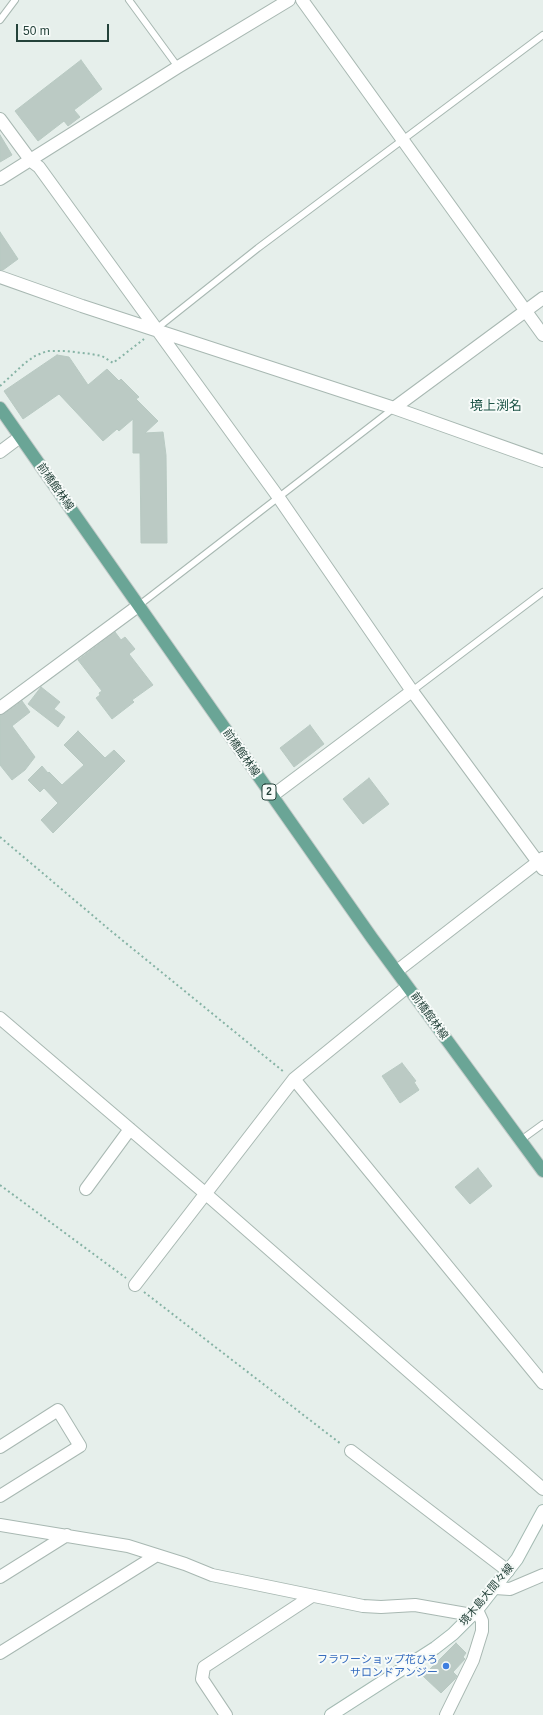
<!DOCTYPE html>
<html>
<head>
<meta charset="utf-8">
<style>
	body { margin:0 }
	#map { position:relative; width:543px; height:1715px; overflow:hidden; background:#e6efeb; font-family:Arial,sans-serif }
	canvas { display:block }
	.scale { position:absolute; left:16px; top:24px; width:93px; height:18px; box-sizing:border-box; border:2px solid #24423a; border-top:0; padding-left:5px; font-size:12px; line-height:14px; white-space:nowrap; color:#24423a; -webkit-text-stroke:3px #f7fbf9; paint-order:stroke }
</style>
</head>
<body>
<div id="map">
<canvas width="543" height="1715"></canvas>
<div class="scale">50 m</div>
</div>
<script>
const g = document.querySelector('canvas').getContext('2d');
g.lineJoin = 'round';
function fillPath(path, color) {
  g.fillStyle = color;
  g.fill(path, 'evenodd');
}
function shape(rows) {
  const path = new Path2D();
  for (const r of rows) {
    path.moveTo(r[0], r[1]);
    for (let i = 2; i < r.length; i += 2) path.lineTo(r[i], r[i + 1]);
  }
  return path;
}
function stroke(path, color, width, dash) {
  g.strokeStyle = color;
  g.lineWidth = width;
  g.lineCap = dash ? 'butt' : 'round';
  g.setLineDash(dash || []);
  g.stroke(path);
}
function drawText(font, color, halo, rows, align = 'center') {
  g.font = font + ' Arial,"Noto Sans JP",sans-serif';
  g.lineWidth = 4;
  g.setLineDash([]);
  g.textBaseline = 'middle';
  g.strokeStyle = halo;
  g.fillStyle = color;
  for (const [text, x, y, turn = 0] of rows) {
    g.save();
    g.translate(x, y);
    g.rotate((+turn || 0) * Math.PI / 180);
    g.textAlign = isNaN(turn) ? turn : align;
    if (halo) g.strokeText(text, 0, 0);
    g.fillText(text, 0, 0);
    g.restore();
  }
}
const building = shape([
	[81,60,102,89,74,110,80,117,68,126,64,121,38,141,15,111,81,60],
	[0,135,12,155,0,162,0,135],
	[0,232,18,259,3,270,0,270,0,232],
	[57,355,69,357,88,385,107,369,119,381,121,379,139,397,136,399,158,421,145,433,163,432,166,455,167,543,141,543,140,453,133,453,133,419,119,431,117,429,103,441,59,394,23,419,4,391,57,355],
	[115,632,121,640,125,637,135,649,129,654,153,685,132,700,134,702,112,719,96,698,100,695,99,693,102,691,78,660,115,632],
	[41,687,60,702,54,709,65,717,58,727,28,704,41,687],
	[22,701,30,712,12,726,35,757,25,770,12,780,0,765,0,715,4,714,22,701],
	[310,725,324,744,294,767,280,748,310,725],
	[78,731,105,758,114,750,125,761,53,833,41,820,58,803,44,788,40,792,28,780,42,766,48,773,49,772,62,785,84,765,64,745,78,731],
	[369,778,389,804,363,824,343,799,369,778],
	[402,1063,416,1081,414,1082,419,1090,400,1103,382,1076,402,1063],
	[478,1168,492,1186,470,1204,455,1187,478,1168],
	[456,1643,466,1653,463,1657,465,1659,453,1672,457,1676,455,1679,441,1693,423,1676,456,1643]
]);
fillPath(building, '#bbcac4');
stroke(building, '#b8c9c2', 1);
const service = shape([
	[129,0,178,67],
	[0,20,15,0],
	[156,329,258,248,543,35],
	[138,606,394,408],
	[412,691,543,592],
	[521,1140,543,1124]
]);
const minor = shape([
	[302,0,543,335],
	[0,119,31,161,39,167,279,498,412,691,543,869],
	[0,179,178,67,289,0],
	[0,277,82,306,394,408,543,461],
	[394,408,543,298],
	[0,452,20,437],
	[0,708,138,606],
	[272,796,412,691],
	[397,971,543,858],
	[0,1018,206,1194,543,1489],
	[294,1079,543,1383],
	[86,1189,130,1129],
	[135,1285,294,1079,407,987],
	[0,1447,58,1410,80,1446,0,1496],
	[351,1451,508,1571],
	[0,1525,128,1546,185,1564,212,1575,363,1606,381,1607,415,1605,472,1615],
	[0,1577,67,1535],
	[495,1588,510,1589,543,1575],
	[0,1653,157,1555],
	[226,1715,202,1679,204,1667,312,1596],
	[446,1715,473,1660,482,1631,482,1621,477,1610]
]);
const secondary = shape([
	[331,1715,435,1648,453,1634,477,1610,517,1559,543,1511]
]);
const primary = shape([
	[0,408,372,938,543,1171]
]);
stroke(service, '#a8b8b2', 8);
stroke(minor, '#a8b8b2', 14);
stroke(secondary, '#a4bbb3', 14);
stroke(primary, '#c2cac8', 14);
stroke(shape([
	[0,386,25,363,35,356,47,351,66,351,91,354,102,356,113,363,144,339],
	[0,837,111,931,284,1072],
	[0,1185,126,1278],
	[144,1292,341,1444]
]), '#86b3a5', 2, [2, 3]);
stroke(service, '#fff', 6);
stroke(minor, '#fff', 12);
stroke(secondary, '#fff', 12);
stroke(primary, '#6aa596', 12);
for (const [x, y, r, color] of [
	[446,1666,4,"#3f7fe0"]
]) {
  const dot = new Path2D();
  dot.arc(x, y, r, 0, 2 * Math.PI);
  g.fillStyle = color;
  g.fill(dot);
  stroke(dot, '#f7fbf9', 1.5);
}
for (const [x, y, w] of [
	[269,792,14]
]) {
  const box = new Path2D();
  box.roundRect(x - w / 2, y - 8, w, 16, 3);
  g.fillStyle = '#f7fbf9';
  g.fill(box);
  stroke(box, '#24423a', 1);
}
drawText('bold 10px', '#24423a', null, [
	["2",269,792]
]);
drawText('11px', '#24423a', '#f7fbf9', [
	["前橋館林線",55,487,55],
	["前橋館林線",241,753,55],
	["前橋館林線",429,1016,54],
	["境木島大間々線",487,1595,-50]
]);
drawText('11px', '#366cbe', '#f7fbf9', [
	["フラワーショップ花ひろ",438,1660],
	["サロンドアンジー",438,1673]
], 'right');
drawText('13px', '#1f5548', '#f7fbf9', [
	["境上渕名",496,406]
]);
</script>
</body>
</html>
